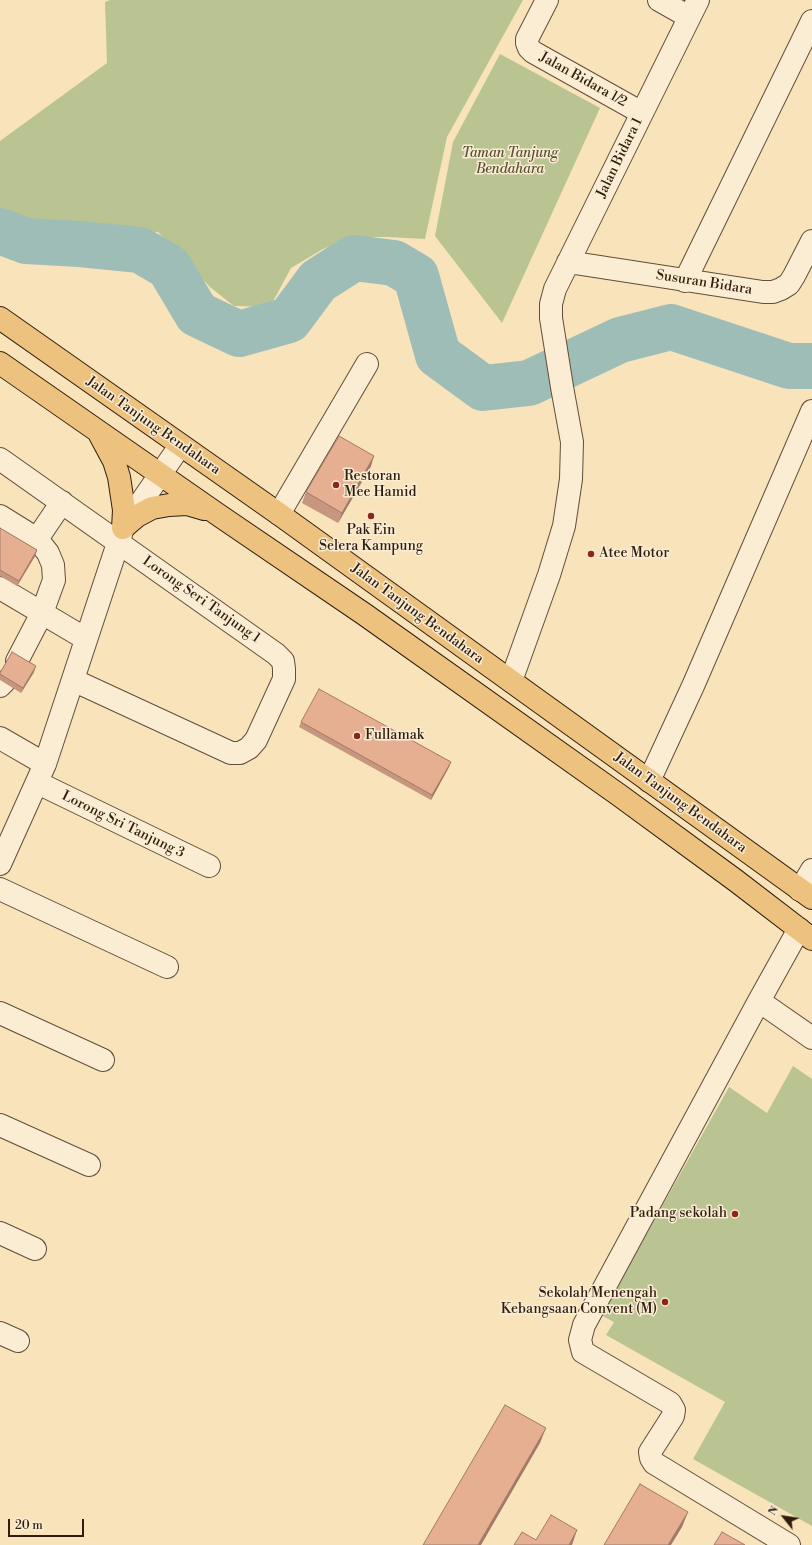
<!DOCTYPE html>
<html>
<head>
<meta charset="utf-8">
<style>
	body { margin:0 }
	#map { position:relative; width:812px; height:1545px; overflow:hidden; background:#f8e3bb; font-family:"Libre Bodoni",serif }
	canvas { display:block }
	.north { position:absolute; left:764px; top:1497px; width:40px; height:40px; -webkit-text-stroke:3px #faedd3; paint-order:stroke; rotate:300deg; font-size:11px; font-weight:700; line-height:16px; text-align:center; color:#2f1d0f }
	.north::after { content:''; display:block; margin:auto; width:14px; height:18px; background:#2f1d0f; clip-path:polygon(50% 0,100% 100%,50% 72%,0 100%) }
	.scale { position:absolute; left:8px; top:1519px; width:76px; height:18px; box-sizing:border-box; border:2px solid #2f1d0f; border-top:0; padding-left:5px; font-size:12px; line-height:14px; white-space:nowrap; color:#2f1d0f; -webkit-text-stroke:3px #faedd3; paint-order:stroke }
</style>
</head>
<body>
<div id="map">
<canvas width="812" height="1545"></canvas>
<div class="north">N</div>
<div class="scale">20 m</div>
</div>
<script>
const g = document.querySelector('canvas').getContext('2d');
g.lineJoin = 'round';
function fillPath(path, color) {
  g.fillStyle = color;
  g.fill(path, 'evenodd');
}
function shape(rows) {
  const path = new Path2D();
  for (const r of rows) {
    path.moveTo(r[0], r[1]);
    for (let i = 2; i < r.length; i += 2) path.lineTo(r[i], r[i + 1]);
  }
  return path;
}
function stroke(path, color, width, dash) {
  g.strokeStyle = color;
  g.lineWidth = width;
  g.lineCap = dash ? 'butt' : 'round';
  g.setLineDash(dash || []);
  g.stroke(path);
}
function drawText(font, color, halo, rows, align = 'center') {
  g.font = font + ' "Libre Bodoni",serif';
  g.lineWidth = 3;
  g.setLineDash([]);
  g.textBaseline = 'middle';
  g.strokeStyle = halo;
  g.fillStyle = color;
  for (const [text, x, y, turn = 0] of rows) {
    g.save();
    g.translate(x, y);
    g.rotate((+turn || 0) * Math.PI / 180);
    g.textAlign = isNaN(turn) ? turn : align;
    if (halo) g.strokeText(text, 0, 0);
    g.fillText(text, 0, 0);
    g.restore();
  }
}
fillPath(shape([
	[110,0,523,0,447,137,425,239,387,237,355,237,323,249,291,268,270,307,234,306,210,287,158,232,125,232,39,226,0,209,0,141,107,63,105,2],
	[500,54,600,108,502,323,435,236,453,142],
	[793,1066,812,1079,812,1526,693,1459,725,1402,606,1335,614,1322,601,1315,729,1087,767,1113]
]), '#bac492');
stroke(shape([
	[0,231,26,241,80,244,140,250,169,267,197,314,239,334,289,320,318,281,354,258,394,263,416,276,438,355,483,388,529,383,620,340,671,327,789,366,812,366]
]), '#9fbdb7', 46);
const minor = shape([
	[547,0,527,39,527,43,529,48,533,52,642,113],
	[659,0,689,17],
	[568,262,763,292,773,292,781,289,789,284,794,276,812,241],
	[685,281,812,21],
	[0,459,276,654,283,661,284,669,284,679,256,740,249,748,240,753,231,753,73,680],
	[279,514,367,364],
	[0,516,37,539,48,553,53,565,54,580,42,613,17,661],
	[37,539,62,502],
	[0,588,86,639],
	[511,681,549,575,564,526,571,479,572,442,562,387,551,318,551,304,555,289,698,0],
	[0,686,4,682],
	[0,738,45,764],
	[649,781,693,686,812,411],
	[38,783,209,866],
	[0,864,45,764,123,528,180,446],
	[0,889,167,967],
	[800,890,812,870],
	[759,1001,812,1038],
	[0,1013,103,1060],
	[0,1125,89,1165],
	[0,1233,35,1249],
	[0,1333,18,1341],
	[789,1545,654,1463,651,1458,650,1452,673,1416,674,1410,670,1403,583,1352,580,1340,584,1325,759,1001,799,929]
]);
const major = shape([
	[0,318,279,514,812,898],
	[0,363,220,516,364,614,619,795,735,880,812,939],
	[100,435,114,461,119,477,124,510,123,528],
	[123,528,137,516,152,508,169,505,187,504,204,509]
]);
stroke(minor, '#614e3a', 24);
stroke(major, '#2f1d0f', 24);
stroke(minor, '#faedd3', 22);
stroke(major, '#ecc27e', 22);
fillPath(shape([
	[371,466,338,523,302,503,306,492],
	[0,528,37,550,35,556,17,586,0,576],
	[34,672,21,693,0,680,0,673],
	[301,722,451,762,449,767,431,800,299,727]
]), '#c6967e');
fillPath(shape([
	[374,456,371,466,338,523,342,513],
	[37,550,35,556,17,586,19,581],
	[36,666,34,672,21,693,23,688],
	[451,762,449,767,431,800,432,795],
	[546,1428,540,1443,481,1545,478,1545],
	[688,1512,682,1527,671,1545,668,1545],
	[577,1530,572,1545,569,1545]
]), '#a17a66');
const building = shape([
	[339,436,374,456,342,513,306,492,339,436],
	[0,528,37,550,19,581,0,570,0,528],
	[12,652,36,666,23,688,0,674,0,673,12,652],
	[319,689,451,762,432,795,301,722,319,689],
	[505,1405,546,1428,478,1545,423,1545,505,1405],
	[640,1484,688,1512,668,1545,604,1545,640,1484],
	[551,1515,577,1530,569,1545,514,1545,522,1532,536,1540,551,1515],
	[722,1532,745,1545,714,1545,722,1532]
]);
fillPath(building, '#e6af92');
stroke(building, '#a17a66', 1);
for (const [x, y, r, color] of [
	[336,485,4,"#8f2418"],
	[371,516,4,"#8f2418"],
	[591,554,4,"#8f2418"],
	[357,736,4,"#8f2418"],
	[735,1214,4,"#8f2418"],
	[665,1302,4,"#8f2418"]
]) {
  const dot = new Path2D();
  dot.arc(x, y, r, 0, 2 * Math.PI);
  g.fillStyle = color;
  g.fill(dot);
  stroke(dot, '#faedd3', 1.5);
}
drawText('14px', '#2f1d0f', '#faedd3', [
	["Jalan Bidara 1/2",583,80,29],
	["Jalan Bidara 1",620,158,-64],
	["Susuran Bidara",704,283,9],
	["Jalan Tanjung Bendahara",153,426,35],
	["Lorong Seri Tanjung 1",201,600,35],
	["Jalan Tanjung Bendahara",417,614,36],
	["Jalan Tanjung Bendahara",680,803,36],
	["Lorong Sri Tanjung 3",123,825,26]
]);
drawText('italic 14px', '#594f36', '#faedd3', [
	["Taman Tanjung",510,154],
	["Bendahara",510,170]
]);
drawText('14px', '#2f1d0f', '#faedd3', [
	["Restoran",344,477],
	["Mee Hamid",344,493],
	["Pak Ein",371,531,"center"],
	["Selera Kampung",371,547,"center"],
	["Atee Motor",599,554],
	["Fullamak",365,736],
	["Padang sekolah",727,1214,"right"],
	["Sekolah Menengah",657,1294,"right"],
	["Kebangsaan Convent (M)",657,1310,"right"]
], 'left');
</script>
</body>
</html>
